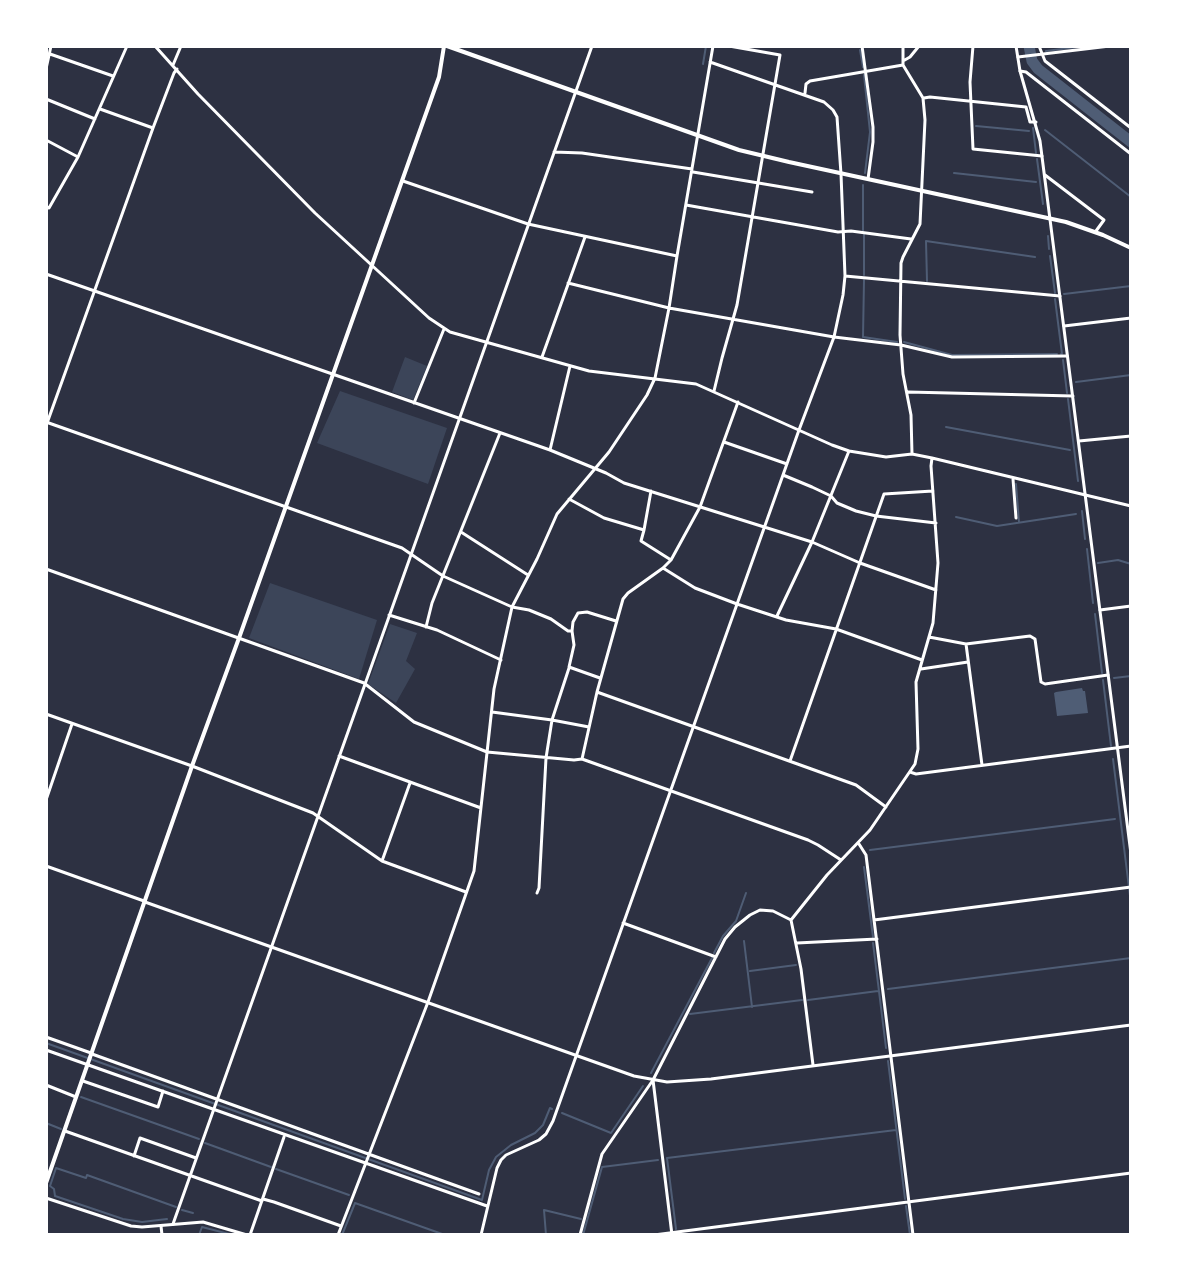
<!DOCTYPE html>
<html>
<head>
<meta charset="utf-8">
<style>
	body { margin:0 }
	#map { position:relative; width:1177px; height:1281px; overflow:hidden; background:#2d3142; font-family:"Titillium Web",sans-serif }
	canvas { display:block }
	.frame { position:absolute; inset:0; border:48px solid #fff; pointer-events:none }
</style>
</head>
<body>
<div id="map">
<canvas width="1177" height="1281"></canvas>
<div class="frame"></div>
</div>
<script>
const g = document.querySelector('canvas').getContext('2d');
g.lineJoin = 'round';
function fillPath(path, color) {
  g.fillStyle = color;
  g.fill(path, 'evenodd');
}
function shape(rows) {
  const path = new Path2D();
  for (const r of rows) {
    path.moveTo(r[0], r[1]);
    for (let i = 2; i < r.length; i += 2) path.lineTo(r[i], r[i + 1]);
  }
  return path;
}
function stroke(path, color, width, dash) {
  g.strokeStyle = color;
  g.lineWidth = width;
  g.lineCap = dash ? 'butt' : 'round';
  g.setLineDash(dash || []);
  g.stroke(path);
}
fillPath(shape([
	[405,357,427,366,413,400,392,392],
	[340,391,447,428,428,484,317,443],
	[270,583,377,620,359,679,249,638],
	[390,624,417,633,406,661,415,669,396,703,368,684]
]), '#3c4559');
fillPath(shape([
	[1082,688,1083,691,1085,691,1088,713,1057,716,1054,693,1056,692]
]), '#4f5d75');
stroke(shape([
	[860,50,863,67],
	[1046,51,1085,46],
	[703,64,706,46],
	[864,75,870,132,865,173],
	[976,126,1029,131],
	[1033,128,1036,153],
	[1045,130,1131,197],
	[1037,159,1043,204],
	[954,173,1036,182],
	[863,185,863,231],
	[864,234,864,275],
	[1048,236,1049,249],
	[1050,256,1055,293],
	[864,280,863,337,897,342],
	[927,281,926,241,1035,257],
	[1064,294,1131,286],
	[1055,299,1062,354,1061,354],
	[904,342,952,355,1057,354],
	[1063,360,1067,393],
	[1076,382,1131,375],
	[1068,399,1078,481],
	[946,427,1070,450],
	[1016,484,1019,522],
	[1082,511,1085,539],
	[956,517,997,526,1076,514],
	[1087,549,1093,603],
	[1098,563,1118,560,1131,564],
	[1095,614,1102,673],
	[1114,678,1131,676],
	[1103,680,1111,746],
	[1113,759,1131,904],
	[870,850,1115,819],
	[864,867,873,937],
	[744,941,752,1007],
	[873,943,886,1048],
	[714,953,723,936,736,921,746,893],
	[750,971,796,965],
	[888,989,1131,958],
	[808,1000,878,991],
	[690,1014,802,1000],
	[46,1043,482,1200,489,1170,496,1157,511,1145,535,1133,543,1125,550,1108,552,1109],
	[888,1061,905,1199],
	[651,1073,712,958],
	[81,1097,199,1139],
	[562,1113,611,1133,643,1086],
	[46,1123,61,1129],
	[205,1143,271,1167],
	[276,1169,349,1195],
	[906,1206,910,1235],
	[182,1210,193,1213],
	[167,1219,142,1222,123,1219,55,1196,54,1189,50,1186,56,1168,86,1178,87,1175,176,1207],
	[676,1229,667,1158,896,1130],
	[199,1235,202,1227,233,1235],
	[342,1235,355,1203,445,1235],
	[546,1235,544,1210,581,1219],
	[583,1235,602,1167,658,1160]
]), '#4f5d75', 2);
stroke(shape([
	[1029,46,1032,61,1038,69,1131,142]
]), '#4f5d75', 11);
stroke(shape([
	[155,46,198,94,315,213,429,318,450,332,589,371,696,384,832,445,849,451,886,457,912,454,932,458,1131,506],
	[862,46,873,127,873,142,868,179],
	[903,46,903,65,923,98,925,120,920,224,903,257,901,263,900,335,903,374,911,415,912,454],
	[973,46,970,82,973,149,1042,156],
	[1039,46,1045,61,1131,128],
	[50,54,113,76],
	[1018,57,1110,46],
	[903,61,910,57,919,46],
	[173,65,181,46],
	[46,69,51,46],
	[1020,71,1026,72,1131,154],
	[805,93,806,84,810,81,903,65],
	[924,98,930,97,1026,107,1030,122,1036,122],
	[46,99,95,119],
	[100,109,153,128],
	[46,140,78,157],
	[554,152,582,153,692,169],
	[693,172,812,192],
	[1045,175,1104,220,1096,231],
	[403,181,528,224,677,256],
	[686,205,838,232,851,231,911,239],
	[46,207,49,208,78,157,127,46],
	[46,274,550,450,606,473,624,483,812,542,860,563,936,590],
	[845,276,1060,296],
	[568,283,669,308,834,337,843,295,845,276,841,174,837,117,833,110,824,102,710,62],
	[1064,326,1131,318],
	[542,357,585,237],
	[714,391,722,358,737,305,780,55,729,46],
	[908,392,1073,396],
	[414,403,444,329],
	[46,422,402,548,443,576,512,607,529,610,551,619,568,631,572,631],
	[46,426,153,128,174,73,177,69],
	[1079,441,1131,436],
	[724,442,787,464],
	[550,450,570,366],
	[783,475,812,487,831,496,837,503,856,511,876,516,936,523],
	[1013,479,1016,518],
	[569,499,604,518,644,530,641,541,671,560],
	[644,530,651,491],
	[461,532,528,575],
	[663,568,695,588,737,604,786,620,836,629,922,660],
	[46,569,364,683,414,722,487,752,574,760,582,759,808,840,818,845,841,860],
	[1100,610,1131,606],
	[389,615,437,630,501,660],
	[777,616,812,542,849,451],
	[426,627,432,603,500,433],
	[929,637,966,644,1030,636,1035,639,1041,682,1045,684,1108,675],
	[966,644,982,765],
	[569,668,552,720,589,727],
	[921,669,968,662],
	[600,678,569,667,574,645,572,631,573,622,578,613,587,612,616,621],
	[597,692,856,785,886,807],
	[492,712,552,720,546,758,539,888,537,893],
	[339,756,481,808],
	[582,759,597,692,623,599,628,593,663,568,671,560,700,507,738,402],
	[790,761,884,494,933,491],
	[192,766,313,813,382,861,466,892],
	[910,772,916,774,1131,746],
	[46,800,72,724],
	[859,844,866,855,913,1235],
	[382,861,410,783],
	[46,866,144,901],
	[874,920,1131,887],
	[623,923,716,957],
	[797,943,877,939],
	[46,1037,91,1053],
	[46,1050,487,1206],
	[92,1054,479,1194],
	[813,1065,801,969,791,920,827,875,870,830,915,764,918,749,916,682,933,623,938,563,931,466,932,458],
	[83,1081,158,1107,163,1091],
	[46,1085,76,1097],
	[65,1131,262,1201],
	[134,1156,140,1138,196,1158],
	[263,1199,274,1202,341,1226],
	[173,1224,592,46],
	[161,1226,162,1235],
	[250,1235,284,1137],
	[338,1235,428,1002,474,871,494,689,512,607,537,559,557,514,609,452,647,395,655,378,669,308,677,256,713,46],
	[481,1235,497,1168,501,1160,506,1155,539,1140,546,1134,553,1121,799,430,834,337,901,345,952,357,1067,356],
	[580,1235,602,1154,653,1080,725,939,735,927,750,915,760,910,773,911,791,920],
	[654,1235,1131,1173]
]), '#fff', 3);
stroke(shape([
	[1016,46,1020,71,1040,141,1131,854],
	[46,714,192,766],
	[145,902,634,1076,667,1082,711,1079,1131,1025],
	[653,1080,672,1235],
	[46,1198,131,1226,142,1227,203,1222,247,1235]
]), '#fff', 3);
stroke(shape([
	[447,46,739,150,789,162,1066,222,1103,235,1131,248]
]), '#fff', 4);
stroke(shape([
	[46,1183,192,766,239,638,439,77,444,46]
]), '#fff', 4);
</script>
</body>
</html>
